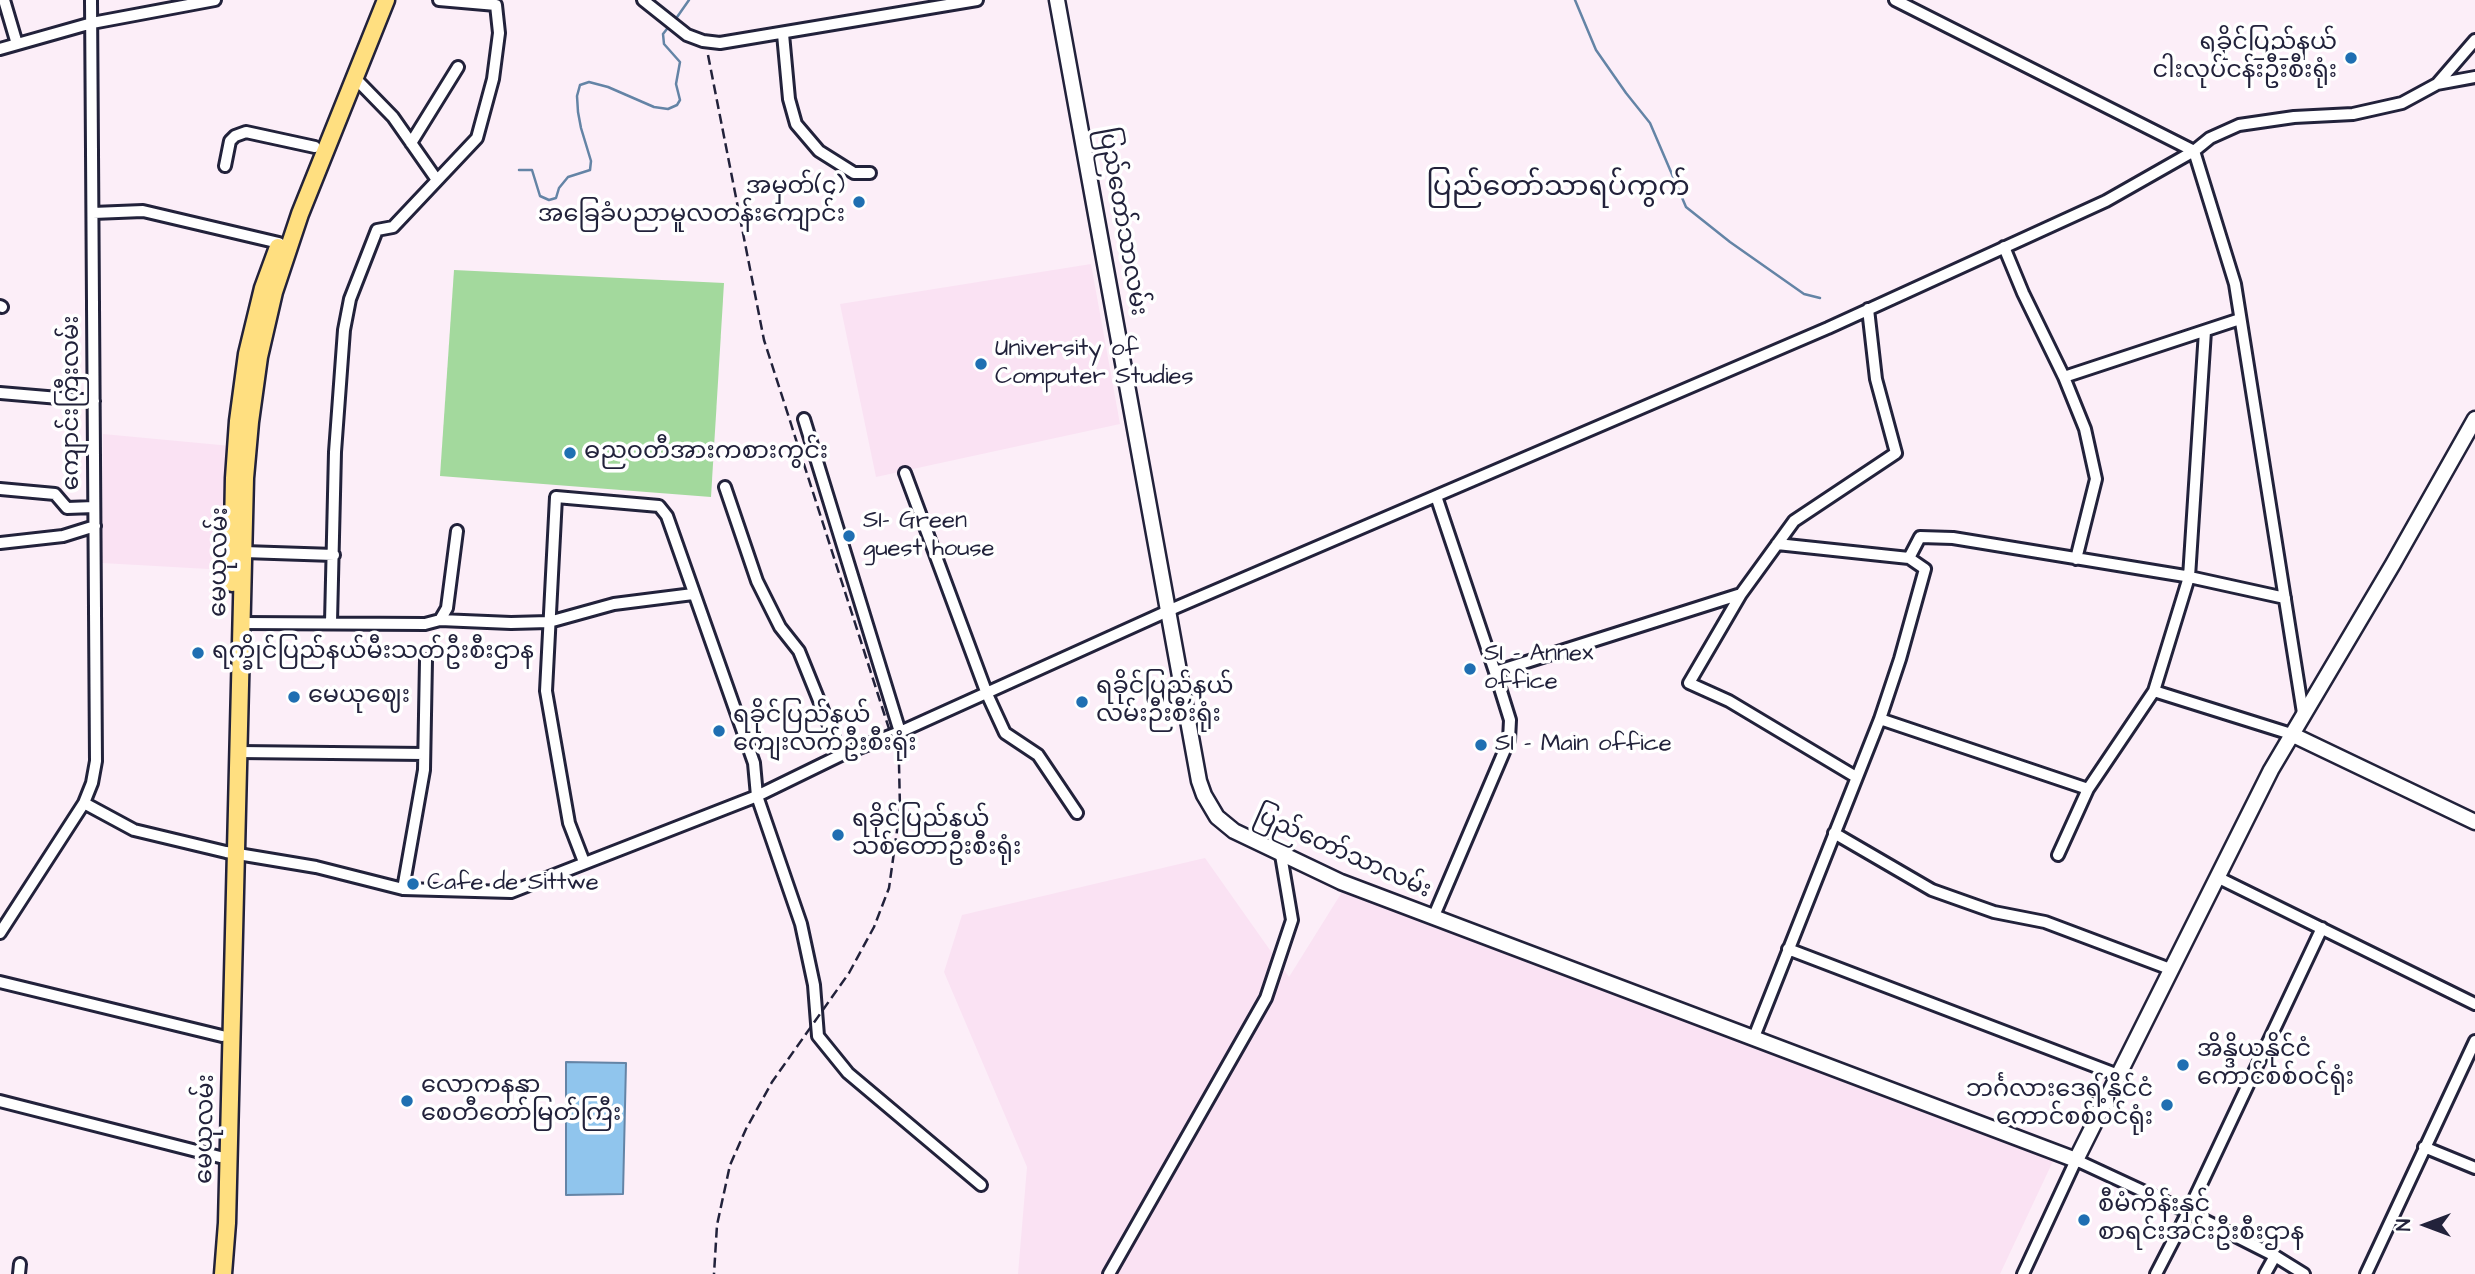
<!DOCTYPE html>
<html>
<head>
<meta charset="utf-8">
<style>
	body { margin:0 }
	#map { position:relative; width:2475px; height:1274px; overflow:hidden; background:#fceef8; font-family:"Architects Daughter",sans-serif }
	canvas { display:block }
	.north { position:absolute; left:2391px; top:1190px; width:70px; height:70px; -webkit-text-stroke:5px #fff; paint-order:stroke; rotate:270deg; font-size:19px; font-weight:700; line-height:28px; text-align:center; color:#22223b }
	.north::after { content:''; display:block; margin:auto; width:24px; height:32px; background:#22223b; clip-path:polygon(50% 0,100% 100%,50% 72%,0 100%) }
</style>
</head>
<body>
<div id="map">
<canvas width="2475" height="1274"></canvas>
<div class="north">N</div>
</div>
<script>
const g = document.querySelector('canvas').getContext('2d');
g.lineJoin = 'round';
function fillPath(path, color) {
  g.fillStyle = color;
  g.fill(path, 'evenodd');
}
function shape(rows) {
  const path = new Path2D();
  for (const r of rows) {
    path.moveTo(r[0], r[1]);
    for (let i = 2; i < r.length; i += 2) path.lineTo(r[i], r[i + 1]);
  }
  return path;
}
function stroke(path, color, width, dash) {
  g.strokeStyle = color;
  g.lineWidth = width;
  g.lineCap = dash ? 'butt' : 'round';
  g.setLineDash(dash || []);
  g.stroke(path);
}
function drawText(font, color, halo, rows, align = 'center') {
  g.font = font + ' "Architects Daughter","Noto Sans Myanmar",sans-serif';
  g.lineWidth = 7;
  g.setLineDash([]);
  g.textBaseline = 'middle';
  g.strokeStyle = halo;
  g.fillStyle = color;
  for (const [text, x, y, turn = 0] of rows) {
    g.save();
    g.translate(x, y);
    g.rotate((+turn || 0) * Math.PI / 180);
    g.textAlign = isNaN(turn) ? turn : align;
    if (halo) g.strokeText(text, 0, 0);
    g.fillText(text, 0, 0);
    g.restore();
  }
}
fillPath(shape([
	[1091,264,1120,424,876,477,840,304],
	[103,434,231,446,226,570,102,563],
	[1205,858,1289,977,1342,892,2054,1159,2000,1274,1018,1274,1027,1167,944,972,962,915]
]), '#fae2f3');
fillPath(shape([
	[454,270,724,283,711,497,440,476]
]), '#a3d99d');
const water = shape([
	[566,1062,626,1063,623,1194,566,1195,566,1062]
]);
fillPath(water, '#90c5ed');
stroke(water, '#6484a6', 2);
stroke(shape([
	[1575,0,1596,50,1626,93,1650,123,1686,207,1730,242,1804,294,1820,298],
	[675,20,689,0],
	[519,170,532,170,540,196,549,200,556,198,559,188,568,177,590,170,591,161,581,128,578,112,577,96,580,85,589,82,608,87,654,107,668,109,677,105,680,100,676,84,680,62,664,44,663,34,670,25]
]), '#6484a6', 2.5);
const street = shape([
	[4,0,17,44],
	[643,0,687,35,703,41,720,43,977,0],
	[1895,0,2194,151,2210,138,2239,125,2294,117,2353,114,2402,103,2437,84,2475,40],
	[783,34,789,99,796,124,819,151,854,173,870,173],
	[0,49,92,23,215,0],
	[355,78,393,117,437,180],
	[2437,84,2475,77],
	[411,143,458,67],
	[225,166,230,141,235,136,246,132,315,147],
	[93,213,143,211,279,243],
	[2004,247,2023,293,2064,377,2085,429,2096,479,2076,559],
	[0,306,2,307],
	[2064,377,2240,319],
	[0,393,94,401],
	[804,419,900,732],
	[905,473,987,694,1005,733,1038,755,1077,813],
	[725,487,757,581,780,627,799,651,841,755],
	[0,489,55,494,67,508,94,507],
	[1436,496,1495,672,1741,594],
	[0,543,63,536,95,526],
	[1777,544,1909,558],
	[244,552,334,555],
	[440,620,511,623,549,622,614,604,693,594],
	[331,622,335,452,344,330,350,299,377,230,393,227,477,138,493,79,499,33,496,5,439,0],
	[242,623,425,624,440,620,447,608,457,531],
	[2154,691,2291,734],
	[1880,719,2088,789,2154,691,2189,577,2205,331],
	[239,752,424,754],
	[1856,777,1729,701,1689,683,1741,594,1794,521,1896,453,1876,379,1868,309],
	[84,803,134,830,226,852,316,867,403,889,511,892,757,796,841,755,900,732,1170,610,1828,328,2106,201,2194,151,2235,284,2303,713],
	[1834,833,1932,890,1994,912,2045,922,2170,969],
	[2058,855,2088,789],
	[584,862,569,823,546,691,556,497,659,506,667,516,754,763,757,796,801,924,814,985,818,1036,848,1073,981,1185],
	[2217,877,2475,1004],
	[403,889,424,770,426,660],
	[1433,918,1509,740,1510,720,1495,672],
	[0,933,84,803,92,783,96,761,91,0],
	[1788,949,2118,1075],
	[0,982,222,1036],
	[1754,1037,1880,719,1900,659,1925,569,1909,558,1920,537,1953,538,2185,576,2285,598],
	[0,1101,220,1157],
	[2424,1147,2475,1168],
	[19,1274,20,1264],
	[1109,1274,1266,998,1292,920,1281,855],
	[2023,1274,2076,1160,2188,1212,2275,1256,2304,1274],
	[2156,1274,2188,1212,2322,928],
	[2265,1274,2275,1256],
	[2366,1274,2475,1041]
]);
const secondary = shape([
	[1057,0,1199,781,1204,795,1217,817,1234,831,1341,882,2076,1160,2271,770,2393,564,2475,419],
	[2291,734,2475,822]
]);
const primary = shape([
	[232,583,234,478,238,421,247,354,263,288,278,247],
	[223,1274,227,1223,245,478,250,422,259,357,274,292,300,214,386,0]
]);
stroke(street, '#22223b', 16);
stroke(secondary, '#22223b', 19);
stroke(primary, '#22223b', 21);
stroke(street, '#fff', 10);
stroke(secondary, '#fff', 14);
stroke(primary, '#ffdf80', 16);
stroke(shape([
	[708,55,764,340,891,735,899,764,900,809,889,888,874,927,849,973,772,1082,746,1129,730,1165,717,1225,714,1274]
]), '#22223b', 2.5, [10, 5]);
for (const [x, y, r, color] of [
	[2351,58,7,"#1f6fb2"],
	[859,202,7,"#1f6fb2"],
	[981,364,7,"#1f6fb2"],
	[570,453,7,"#1f6fb2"],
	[849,536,7,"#1f6fb2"],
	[198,653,7,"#1f6fb2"],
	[1470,669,7,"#1f6fb2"],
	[294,697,7,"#1f6fb2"],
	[1082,702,7,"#1f6fb2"],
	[719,731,7,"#1f6fb2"],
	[1481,745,7,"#1f6fb2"],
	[838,835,7,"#1f6fb2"],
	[413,884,7,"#1f6fb2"],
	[2183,1065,7,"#1f6fb2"],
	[407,1101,7,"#1f6fb2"],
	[2167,1105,7,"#1f6fb2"],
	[2084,1220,7,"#1f6fb2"]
]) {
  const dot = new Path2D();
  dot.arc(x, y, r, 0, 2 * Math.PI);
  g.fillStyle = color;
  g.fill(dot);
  stroke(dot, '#fff', 2.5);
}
drawText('24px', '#22223b', '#fff', [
	["ရခိုင်ပြည်နယ်",2337,44,"right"],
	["ငါးလုပ်ငန်းဦးစီးရုံး",2337,72,"right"],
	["အမှတ်(၄)",845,188,"right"],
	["အခြေခံပညာမူလတန်းကျောင်း",845,216,"right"],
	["University of",995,350],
	["Computer Studies",995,378],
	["ဓညဝတီအားကစားကွင်း",584,453],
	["SI- Green",863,522],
	["guest house",863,550],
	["ရက္ခိုင်ပြည်နယ်မီးသတ်ဦးစီးဌာန",212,653],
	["SI - Annex",1484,655],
	["office",1484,683],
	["ရခိုင်ပြည်နယ်",1096,688],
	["လမ်းဉီးစီးရုံး",1096,716],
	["မေယုဈေး",308,697],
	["ရခိုင်ပြည်နယ်",733,717],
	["ကျေးလက်ဦးစီးရုံး",733,745],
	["SI - Main office",1495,745],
	["ရခိုင်ပြည်နယ်",852,821],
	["သစ်တောဦးစီးရုံး",852,849],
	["Cafe de Sittwe",427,884],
	["အိန္ဒိယနိုင်ငံ",2197,1051],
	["ကောင်စစ်ဝင်ရုံး",2197,1079],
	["လောကနန္ဒာ",421,1087],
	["စေတီတော်မြတ်ကြီး",421,1115],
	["ဘင်္ဂလားဒေရှ့်နိုင်ငံ",2153,1091,"right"],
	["ကောင်စစ်ဝင်ရုံး",2153,1119,"right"],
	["စီမံကိန်းနှင့်",2098,1206],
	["စာရင်းအင်းဦးစီးဌာန",2098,1234]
], 'left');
drawText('24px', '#22223b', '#fff', [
	["ပြည်တော်သာလမ်း",1121,222,80],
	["ကျောင်းကြီးလမ်း",73,403,-90],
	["မေယုလမ်း",221,562,-89],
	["ပြည်တော်သာလမ်း",1342,854,24],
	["မေယုလမ်း",207,1129,-89]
]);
drawText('28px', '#22223b', '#fff', [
	["ပြည်တော်သာရပ်ကွက်",1558,189]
]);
</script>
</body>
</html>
